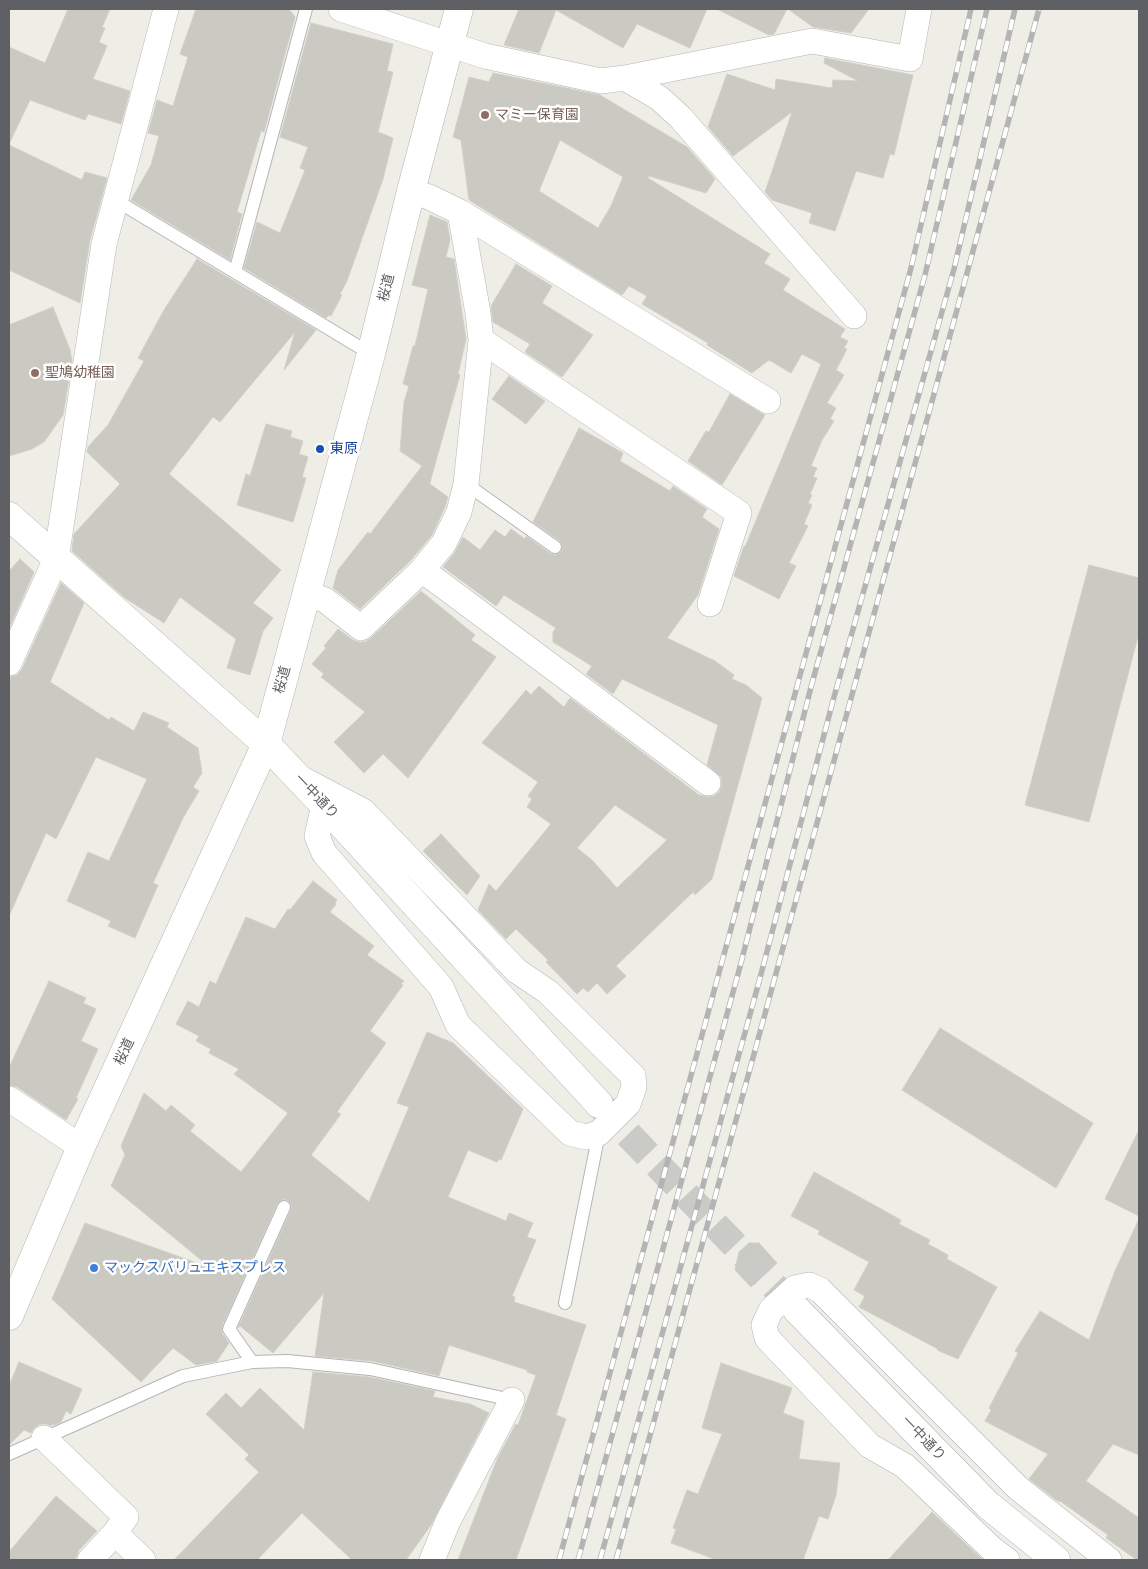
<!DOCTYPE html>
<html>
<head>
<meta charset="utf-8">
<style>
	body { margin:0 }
	#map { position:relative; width:1148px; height:1569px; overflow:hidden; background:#eeede6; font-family:Roboto,sans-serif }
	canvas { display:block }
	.frame { position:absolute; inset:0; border:10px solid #5e6064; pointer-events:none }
</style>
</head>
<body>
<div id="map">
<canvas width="1148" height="1569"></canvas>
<div class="frame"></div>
</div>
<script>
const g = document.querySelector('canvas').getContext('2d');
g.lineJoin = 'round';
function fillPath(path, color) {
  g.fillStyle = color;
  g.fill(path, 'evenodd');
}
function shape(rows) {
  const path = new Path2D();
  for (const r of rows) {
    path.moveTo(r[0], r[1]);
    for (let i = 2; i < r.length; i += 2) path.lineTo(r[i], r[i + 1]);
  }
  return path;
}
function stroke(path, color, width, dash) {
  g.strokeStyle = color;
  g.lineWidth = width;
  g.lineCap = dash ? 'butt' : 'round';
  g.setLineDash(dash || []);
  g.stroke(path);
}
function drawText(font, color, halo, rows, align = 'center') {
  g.font = font + ' Roboto,"Noto Sans JP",sans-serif';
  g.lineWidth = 5;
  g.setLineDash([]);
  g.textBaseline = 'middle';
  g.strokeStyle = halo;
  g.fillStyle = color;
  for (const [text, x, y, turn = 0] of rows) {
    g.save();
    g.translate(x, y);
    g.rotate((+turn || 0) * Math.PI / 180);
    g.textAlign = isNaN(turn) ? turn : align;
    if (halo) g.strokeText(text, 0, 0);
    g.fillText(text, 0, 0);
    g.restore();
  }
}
const building = shape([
	[68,9,110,9,102,27,105,28,99,42,107,46,93,79,130,91,121,124,88,114,85,120,30,100,9,144,9,47,45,63,68,9],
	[196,9,289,9,295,17,264,132,261,131,237,212,242,214,230,260,131,200,151,165,159,136,148,133,157,100,173,106,188,57,180,54,196,9],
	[519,9,707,9,690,48,637,24,623,48,556,10,539,53,504,45,519,9],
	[717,9,787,9,774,34,769,35,717,9],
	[788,9,869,9,851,33,813,27,788,9],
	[311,23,393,44,387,71,393,72,378,132,393,138,383,179,347,281,340,294,342,295,331,316,329,315,326,318,244,268,257,222,280,233,305,170,300,168,308,147,280,137,311,23],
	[825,58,913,75,894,155,890,154,883,178,856,171,835,231,809,223,812,213,772,200,765,192,792,112,733,156,708,127,727,74,775,90,776,79,832,88,833,80,858,81,824,63,825,58],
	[493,73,600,95,687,147,715,179,706,193,649,176,648,178,770,254,764,263,790,279,783,290,845,329,840,337,848,341,844,348,847,349,836,370,844,375,827,403,836,408,830,419,834,421,822,440,811,466,817,468,813,477,817,478,810,494,812,495,808,503,812,505,804,524,808,526,789,563,796,566,779,599,734,576,744,546,745,547,821,364,802,354,791,373,769,360,752,373,707,345,708,343,642,304,647,296,629,286,622,295,469,200,461,140,453,137,469,77,489,82,493,73],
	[560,140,623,177,611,206,598,228,539,191,560,140],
	[9,145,82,180,85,172,107,178,90,240,80,303,9,270,9,145],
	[430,215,447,222,450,240,446,257,454,259,466,339,458,374,460,375,429,486,430,484,448,497,445,507,432,535,411,560,360,609,333,588,338,570,368,532,370,534,422,466,400,451,404,402,409,386,403,384,413,346,415,346,428,289,412,285,430,215],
	[197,259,316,330,284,370,295,332,220,422,213,417,169,474,281,570,253,603,273,618,263,631,250,675,227,668,236,639,180,597,164,623,125,598,72,551,74,534,120,484,87,452,88,447,108,425,144,361,138,358,164,310,197,259],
	[516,264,552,286,542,303,593,335,562,377,525,352,530,344,493,322,491,306,516,264],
	[53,307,70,350,72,361,63,415,44,442,32,449,9,456,9,325,53,307],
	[509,376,545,401,526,424,492,399,509,376],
	[730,394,765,415,722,485,688,461,706,431,709,432,730,394],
	[266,424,292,431,290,437,303,441,299,454,308,457,302,477,306,478,293,522,237,505,246,474,250,476,266,424],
	[579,428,623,453,620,461,670,491,673,486,707,509,702,517,719,529,698,595,667,638,715,661,734,675,732,679,746,685,762,698,712,879,695,895,693,892,616,966,626,976,607,994,597,983,588,992,583,988,577,994,546,962,548,960,516,929,506,939,478,910,489,884,496,891,551,824,527,807,532,799,528,796,538,782,482,743,526,690,531,695,539,686,564,707,570,698,699,795,707,797,714,796,719,792,722,785,721,777,707,765,718,725,622,679,613,694,586,674,592,666,553,642,553,632,556,628,504,595,496,606,443,567,455,552,463,537,480,550,495,530,505,537,511,529,525,539,526,536,551,554,555,555,561,552,563,547,560,541,533,522,579,428],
	[615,805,667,840,617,888,592,860,577,848,615,805],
	[20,559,34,572,9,629,9,571,20,559],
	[1089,565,1139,578,1139,633,1089,822,1025,805,1089,565],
	[61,583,84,603,50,682,109,720,111,717,134,731,143,712,169,723,167,727,198,748,202,773,193,787,199,791,183,818,153,883,158,885,135,938,108,926,111,921,67,901,88,852,109,861,147,779,96,757,56,839,46,833,9,916,9,677,17,675,22,669,61,583],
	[421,591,475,635,471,640,496,657,408,778,383,754,364,773,334,742,365,712,321,677,324,674,312,664,326,648,324,646,338,629,353,640,359,642,365,642,371,638,421,591],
	[441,834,480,876,467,895,423,851,441,834],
	[313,881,337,900,335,903,336,904,330,912,374,946,367,955,404,981,401,984,403,985,370,1031,386,1043,337,1112,341,1114,311,1155,369,1202,409,1107,397,1103,427,1032,453,1043,523,1109,501,1160,499,1159,497,1162,468,1150,448,1197,506,1221,509,1213,533,1223,527,1237,536,1240,512,1296,515,1297,514,1302,586,1325,556,1415,566,1419,516,1560,458,1560,498,1457,516,1424,518,1425,536,1375,527,1372,527,1370,449,1345,439,1376,372,1361,315,1356,324,1293,273,1353,240,1326,238,1328,291,1210,292,1206,288,1200,283,1199,277,1204,222,1326,222,1333,229,1343,217,1361,196,1365,173,1348,141,1382,52,1299,85,1223,211,1268,111,1186,125,1155,121,1146,144,1093,166,1111,171,1105,195,1125,190,1131,241,1172,288,1113,234,1074,239,1069,209,1053,211,1049,196,1041,199,1036,176,1024,188,1001,199,1007,210,981,216,984,246,917,275,929,288,909,290,910,313,881],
	[49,981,86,998,83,1003,96,1009,81,1041,98,1049,76,1098,78,1099,66,1120,17,1087,9,1085,9,1068,49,981],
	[940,1028,1093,1123,1056,1188,902,1090,940,1028],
	[1139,1130,1139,1216,1105,1199,1139,1130],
	[814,1172,901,1220,899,1224,930,1240,928,1244,948,1255,947,1259,997,1287,958,1359,937,1350,938,1349,859,1307,865,1296,854,1290,869,1262,818,1234,820,1231,791,1216,814,1172],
	[1139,1219,1139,1455,1113,1444,1086,1481,1139,1518,1139,1560,1137,1560,1106,1538,1108,1535,1060,1501,1059,1502,1029,1479,1048,1454,985,1421,991,1410,989,1408,1018,1353,1015,1351,1040,1311,1089,1340,1115,1271,1139,1219],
	[749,1243,759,1243,777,1263,751,1287,735,1270,739,1252,749,1243],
	[19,1362,82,1389,71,1414,66,1411,61,1422,54,1425,52,1424,51,1426,47,1424,40,1424,34,1428,31,1433,24,1430,9,1445,9,1386,19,1362],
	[721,1363,792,1388,783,1413,804,1421,799,1459,840,1463,836,1495,828,1519,819,1516,803,1560,717,1560,671,1543,676,1529,673,1528,687,1490,698,1494,722,1434,702,1428,721,1363],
	[313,1372,369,1377,435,1391,433,1397,470,1404,489,1413,431,1525,406,1560,352,1560,302,1513,257,1560,174,1560,259,1472,245,1459,249,1455,206,1414,226,1393,241,1408,260,1388,304,1430,311,1385,313,1385,311,1384,313,1372],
	[56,1496,97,1531,79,1550,75,1560,9,1560,9,1552,56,1496],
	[932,1512,982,1559,983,1560,888,1560,932,1512]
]);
fillPath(building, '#cac9c2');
stroke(building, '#d2d0c5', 1);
stroke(shape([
	[599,1104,797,1310]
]), '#cacac6', 28, [28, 14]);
const service = shape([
	[117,201,371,354],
	[235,272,306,9],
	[466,484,555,547],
	[565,1303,599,1133],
	[252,1362,229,1329,284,1207],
	[9,1454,183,1376,252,1362,287,1361,370,1369,512,1400]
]);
const minor = shape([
	[341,9,485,56,601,81,625,78,812,41,910,59,919,9],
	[625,78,659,98,680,117,854,316],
	[411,191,429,197,460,212,768,401],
	[481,340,739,513,710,604],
	[422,570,708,783],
	[306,593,325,600,361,628,422,570,444,543,459,512,466,484,481,340,478,313,460,212],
	[9,663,56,559,104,244,166,9],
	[304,780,363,811,517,971,548,992,633,1076,634,1087,628,1104,599,1133,586,1137,570,1133,458,1025,441,987,324,853,317,836,324,805],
	[9,1099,81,1147],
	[44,1438,126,1517,115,1533,90,1560],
	[115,1533,143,1560],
	[432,1560,448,1521,512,1400],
	[1007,1560,992,1549,905,1466,870,1446,767,1338,764,1325,771,1310,795,1288,809,1285,820,1290,1018,1488,1109,1560]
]);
const tertiary = shape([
	[9,516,266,744,324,805,599,1104],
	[797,1310,988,1505,1056,1560],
	[9,1316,81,1147,266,744,371,354,411,191,459,9]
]);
stroke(service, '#b3b5b9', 14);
stroke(minor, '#b3b5b9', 26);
stroke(tertiary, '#b3b5b9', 29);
stroke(service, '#fff', 12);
stroke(minor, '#fff', 25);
stroke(tertiary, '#fff', 28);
const rail = shape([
	[559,1560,911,268,971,9],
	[578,1560,741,963,811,687,925,275,987,9],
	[600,1560,760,978,834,697,954,269,1015,9],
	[616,1560,1039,9]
]);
stroke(rail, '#b4b4b5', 5.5);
stroke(rail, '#fff', 4, [11]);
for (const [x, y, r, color] of [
	[485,115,5,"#8d6e63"],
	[35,373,5,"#8d6e63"],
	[320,449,5,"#1a4fb4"],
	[94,1268,5,"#3f7fe0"]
]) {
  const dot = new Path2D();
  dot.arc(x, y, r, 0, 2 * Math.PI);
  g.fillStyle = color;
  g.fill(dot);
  stroke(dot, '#fff', 2);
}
drawText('14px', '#785e54', '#fff', [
	["マミー保育園",495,115],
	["聖鳩幼稚園",45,373]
], 'left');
drawText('14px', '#5e6064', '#fff', [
	["桜道",387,288,-76],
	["桜道",283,680,-75],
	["一中通り",316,797,46],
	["桜道",125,1052,-65],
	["一中通り",923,1439,46]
]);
drawText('14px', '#164399', '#fff', [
	["東原",330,449]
], 'left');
drawText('14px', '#366cbe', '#fff', [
	["マックスバリュエキスプレス",104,1268]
], 'left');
</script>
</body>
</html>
